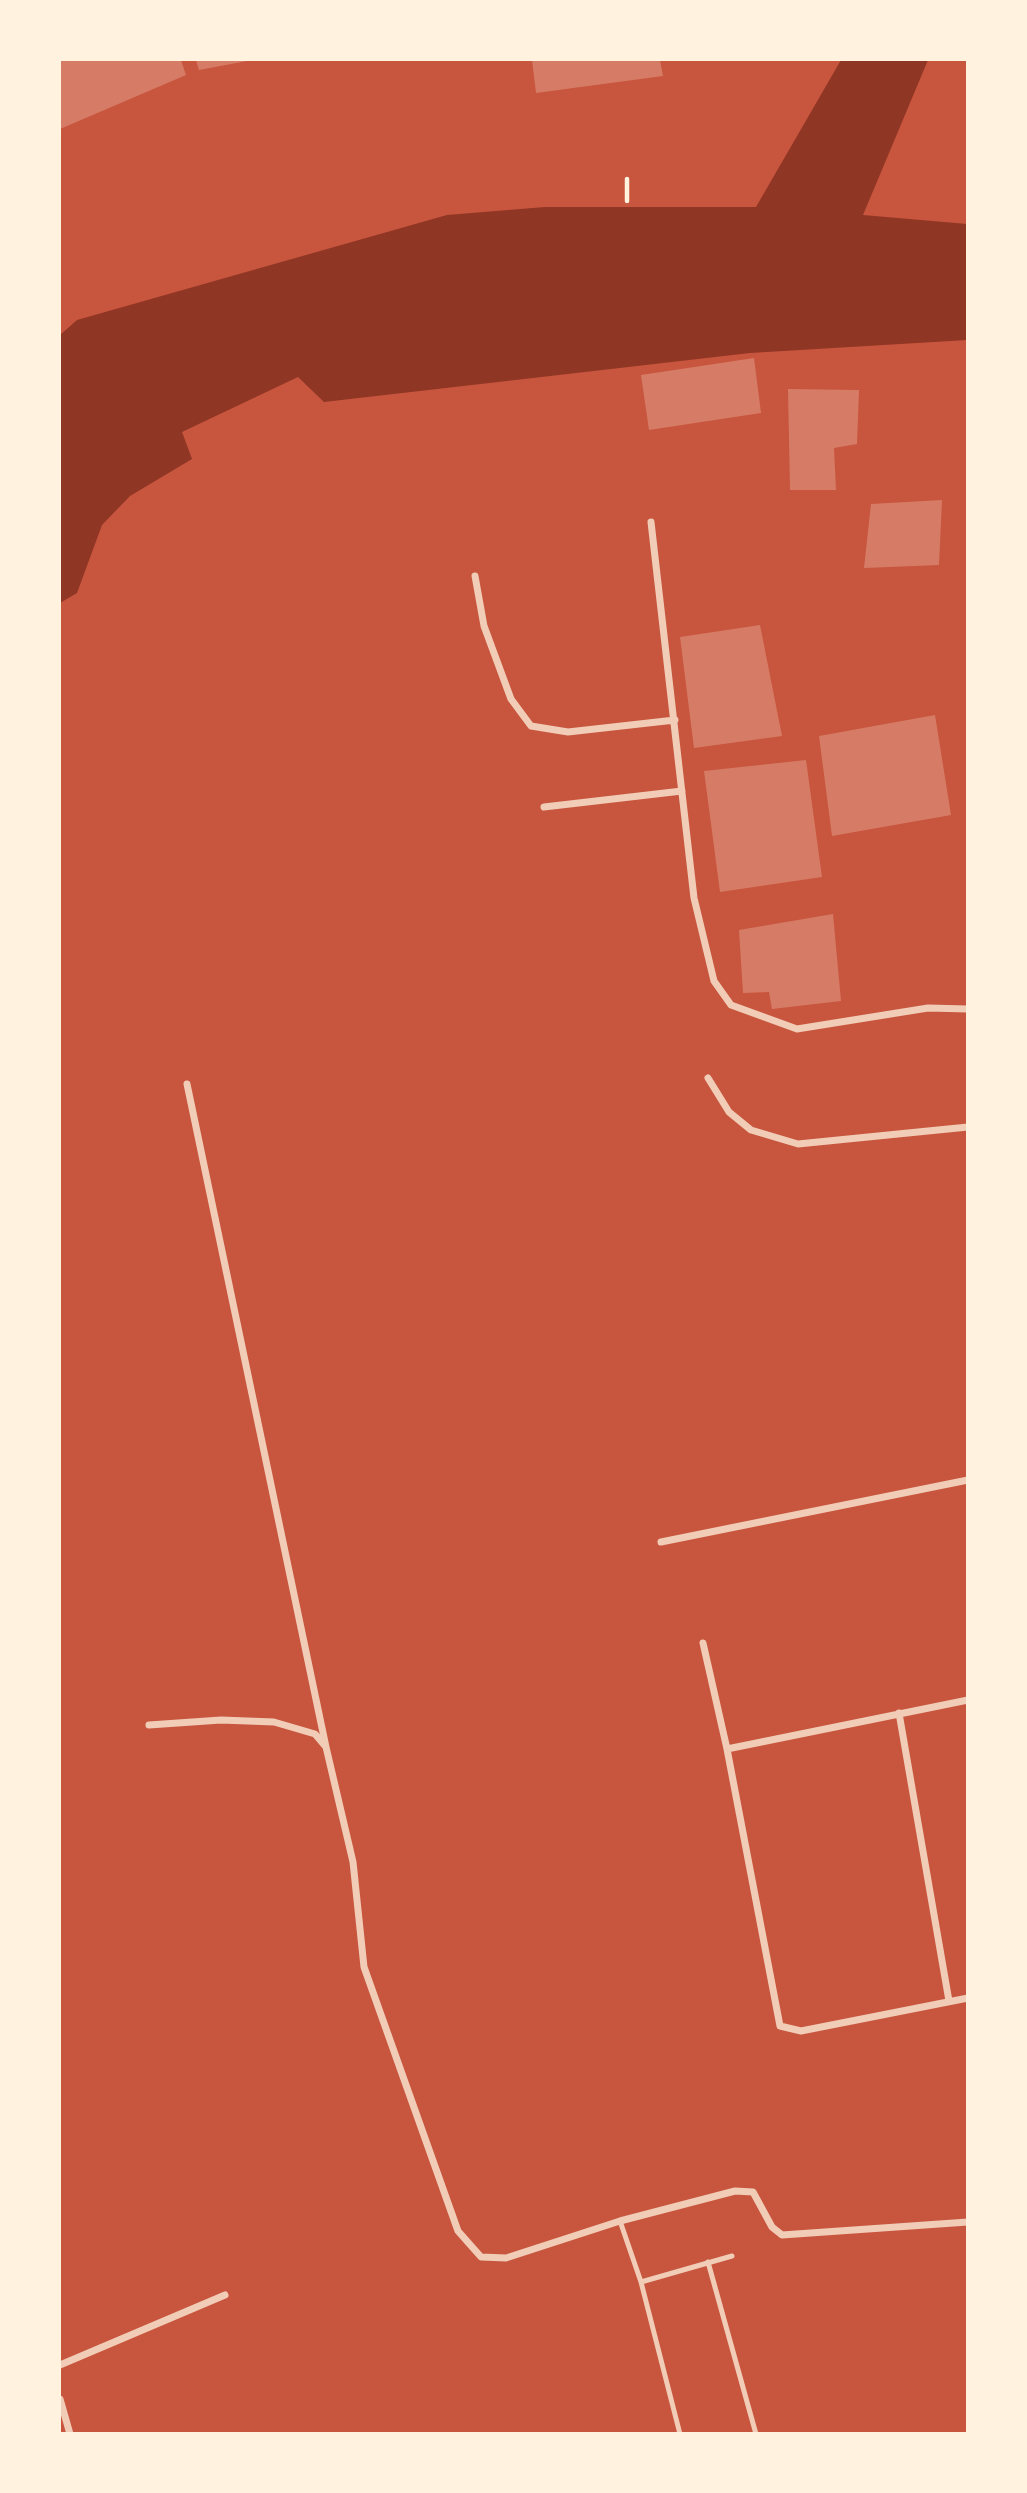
<!DOCTYPE html>
<html>
<head>
<meta charset="utf-8">
<style>
	body { margin:0 }
	#map { position:relative; width:1027px; height:2493px; overflow:hidden; background:#c8553d; font-family:"Noto Sans",sans-serif }
	canvas { display:block }
	.frame { position:absolute; inset:0; border:61px solid #fff3e0; pointer-events:none }
</style>
</head>
<body>
<div id="map">
<canvas width="1027" height="2493"></canvas>
<div class="frame"></div>
</div>
<script>
const g = document.querySelector('canvas').getContext('2d');
g.lineJoin = 'round';
function fillPath(path, color) {
  g.fillStyle = color;
  g.fill(path, 'evenodd');
}
function shape(rows) {
  const path = new Path2D();
  for (const r of rows) {
    path.moveTo(r[0], r[1]);
    for (let i = 2; i < r.length; i += 2) path.lineTo(r[i], r[i + 1]);
  }
  return path;
}
function stroke(path, color, width, dash) {
  g.strokeStyle = color;
  g.lineWidth = width;
  g.lineCap = dash ? 'butt' : 'round';
  g.setLineDash(dash || []);
  g.stroke(path);
}
fillPath(shape([
	[841,60,928,60,863,215,967,224,967,340,750,353,324,402,298,377,182,432,192,459,130,496,102,525,77,593,60,603,60,335,77,320,447,215,545,207,756,207]
]), '#8f3625');
fillPath(shape([
	[60,60,181,60,186,75,60,129],
	[196,60,247,60,247,61,199,70],
	[532,60,660,60,663,76,536,93],
	[754,358,761,413,649,430,641,375],
	[788,389,859,390,857,444,834,448,836,490,790,490],
	[942,500,939,565,864,568,871,504],
	[760,625,782,736,694,748,680,637],
	[935,715,951,815,832,836,819,736],
	[806,760,822,877,720,892,704,771],
	[833,914,841,1001,772,1009,769,992,743,993,739,930]
]), '#d67c66');
stroke(shape([
	[627,179,627,201]
]), '#fff3e0', 4.5);
stroke(shape([
	[620,2221,641,2282,680,2434],
	[708,2262,756,2434],
	[641,2282,732,2256]
]), '#f1ccb7', 5);
stroke(shape([
	[651,522,694,898,714,981,731,1005,797,1029,928,1008,968,1009],
	[475,576,484,626,511,699,531,726,568,732,675,720],
	[544,807,682,791],
	[708,1078,729,1112,751,1130,798,1144,968,1127],
	[187,1084,326,1747],
	[661,1542,968,1480],
	[703,1643,727,1749,780,2026,801,2031,968,1998],
	[899,1713,949,2001],
	[149,1725,221,1720,274,1722,315,1734,326,1747,353,1862,364,1967,458,2231,481,2257,506,2258,620,2221,735,2191,753,2192,772,2227,782,2235,968,2222],
	[727,1749,968,1700],
	[60,2365,225,2295],
	[60,2399,70,2434]
]), '#f1ccb7', 7);
</script>
</body>
</html>
